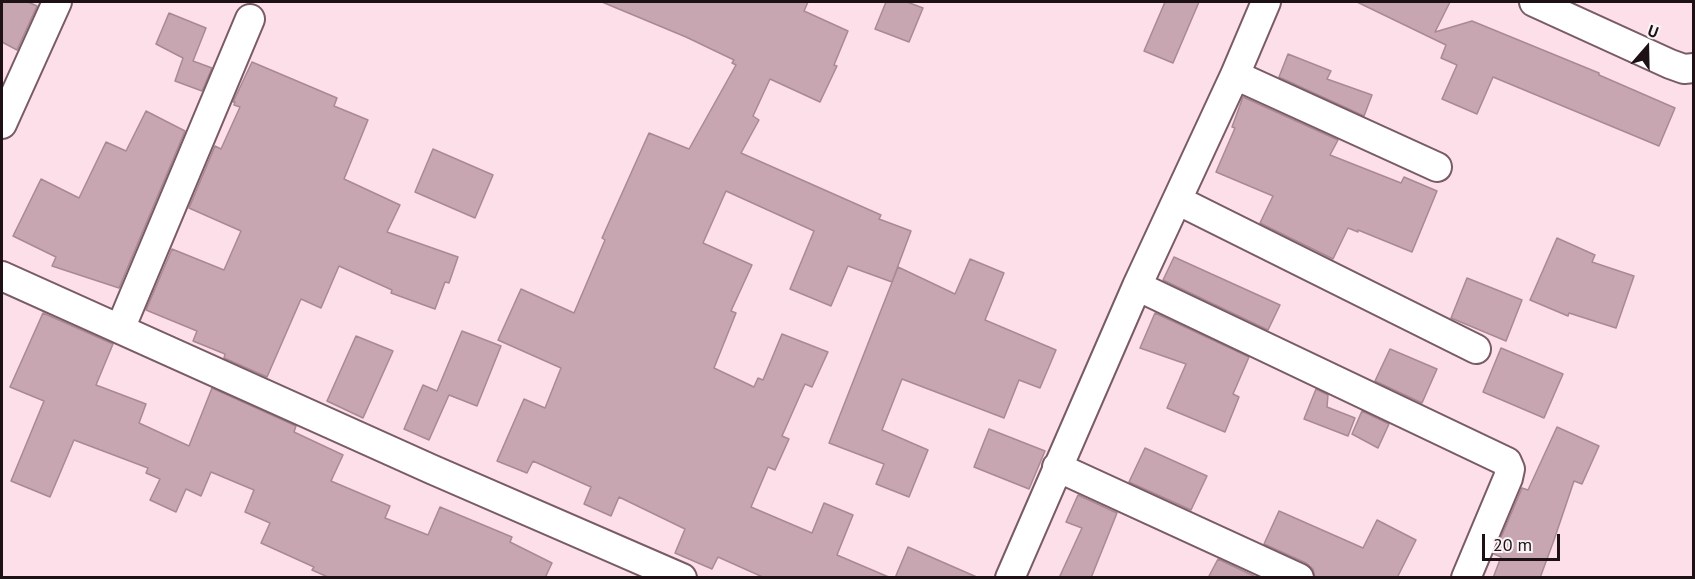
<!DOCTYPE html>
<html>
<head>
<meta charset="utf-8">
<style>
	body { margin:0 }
	#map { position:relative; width:1695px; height:579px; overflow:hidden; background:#fcdfe9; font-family:"PT Sans",sans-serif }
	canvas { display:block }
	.frame { position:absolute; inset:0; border:3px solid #1d1115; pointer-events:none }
	.north { position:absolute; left:1617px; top:18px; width:60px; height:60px; -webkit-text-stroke:4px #faf3f6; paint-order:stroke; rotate:20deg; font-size:16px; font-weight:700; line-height:24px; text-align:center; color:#1d1115 }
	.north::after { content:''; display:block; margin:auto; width:21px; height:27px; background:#1d1115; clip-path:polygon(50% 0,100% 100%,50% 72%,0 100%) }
	.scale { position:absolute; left:1482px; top:534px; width:78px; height:27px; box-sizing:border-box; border:3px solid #1d1115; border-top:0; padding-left:8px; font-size:18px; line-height:21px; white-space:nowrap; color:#1d1115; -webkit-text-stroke:4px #faf3f6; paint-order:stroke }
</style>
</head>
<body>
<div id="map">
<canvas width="1695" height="579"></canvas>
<div class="frame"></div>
<div class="north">U</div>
<div class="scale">20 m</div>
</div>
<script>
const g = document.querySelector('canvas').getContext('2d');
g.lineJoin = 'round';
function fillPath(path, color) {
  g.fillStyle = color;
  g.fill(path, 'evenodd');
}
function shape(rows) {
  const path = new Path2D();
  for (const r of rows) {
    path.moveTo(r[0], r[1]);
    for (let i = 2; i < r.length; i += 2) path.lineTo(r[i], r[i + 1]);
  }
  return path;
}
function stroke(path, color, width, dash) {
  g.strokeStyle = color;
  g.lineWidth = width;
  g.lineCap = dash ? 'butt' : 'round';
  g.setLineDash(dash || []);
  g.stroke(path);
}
const building = shape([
	[2,2,28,2,37,6,17,50,2,42,2,2],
	[602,2,808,2,804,11,848,31,834,65,837,66,820,102,770,79,753,116,759,120,741,153,881,215,879,219,911,231,892,282,848,266,831,306,790,289,814,231,726,191,703,243,752,265,731,311,736,313,714,368,754,387,758,378,763,380,782,334,828,352,812,387,805,384,782,436,789,439,775,470,768,467,751,507,812,533,824,503,853,515,837,555,891,578,765,578,718,557,712,569,675,553,685,529,619,497,611,516,584,504,591,487,533,461,527,473,497,461,524,399,545,408,561,368,498,340,521,289,574,313,605,240,602,238,649,133,689,149,736,65,732,63,734,60,686,37,602,2],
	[886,2,907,2,923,8,909,42,875,29,886,2],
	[1165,2,1199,2,1173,63,1144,51,1165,2],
	[1357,2,1450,2,1435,32,1472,21,1599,73,1599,75,1675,108,1659,146,1493,77,1477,114,1442,99,1457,65,1441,58,1446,45,1357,2],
	[169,13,206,28,193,61,212,68,202,91,175,81,183,58,156,44,169,13],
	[1288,54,1331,71,1327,79,1372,95,1364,116,1279,77,1288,54],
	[252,62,337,98,334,106,368,120,344,179,400,205,387,232,458,257,449,283,445,282,435,309,391,293,392,290,339,266,321,308,301,299,267,377,224,358,225,354,193,341,197,331,146,310,172,249,224,270,241,231,189,208,215,146,221,149,240,107,234,105,235,102,233,102,252,62],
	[1243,97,1338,140,1330,155,1401,183,1404,177,1437,191,1412,252,1358,230,1358,232,1348,228,1333,259,1260,223,1273,196,1216,172,1235,128,1232,127,1243,97],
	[146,111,185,131,119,288,52,266,56,257,13,236,41,179,79,198,106,142,126,151,146,111],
	[433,149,493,175,475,218,415,192,433,149],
	[1557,238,1595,255,1592,262,1634,276,1616,328,1569,313,1568,316,1530,300,1557,238],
	[1174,257,1280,305,1268,330,1163,280,1174,257],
	[970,259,1004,273,985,320,1056,350,1040,388,1019,380,1004,418,902,379,882,430,928,450,909,497,876,484,884,464,829,443,898,267,955,294,970,259],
	[1467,278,1522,300,1506,341,1451,318,1467,278],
	[43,313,113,344,96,385,146,404,139,423,189,446,212,388,296,426,294,432,343,455,331,481,390,506,385,518,428,535,440,507,512,537,510,542,552,563,545,578,330,578,312,570,314,567,261,543,270,523,245,512,254,490,211,472,201,496,186,489,176,512,150,500,160,479,146,473,148,468,74,440,50,497,11,481,44,401,10,387,43,313],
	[1155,313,1249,357,1233,394,1239,397,1225,432,1167,408,1186,364,1140,348,1155,313],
	[462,331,501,346,477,406,449,395,429,440,404,429,423,385,437,391,462,331],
	[356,336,393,351,363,418,327,401,356,336],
	[1501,348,1563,374,1544,418,1483,392,1501,348],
	[1390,349,1437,369,1422,403,1375,381,1390,349],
	[1316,389,1328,395,1327,407,1355,418,1348,436,1304,419,1316,389],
	[1362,411,1389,424,1378,448,1352,434,1362,411],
	[1557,427,1599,446,1582,484,1574,481,1554,540,1540,578,1493,578,1501,557,1494,554,1522,488,1528,490,1557,427],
	[989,429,1045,451,1029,489,974,467,989,429],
	[1145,448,1207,476,1191,510,1129,482,1145,448],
	[1078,495,1117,513,1091,578,1059,578,1082,528,1066,522,1078,495],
	[1279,511,1363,548,1377,520,1416,540,1397,578,1315,578,1313,569,1306,563,1264,544,1279,511],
	[908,547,979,578,895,578,908,547],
	[1218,559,1258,578,1208,578,1218,559]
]);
fillPath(building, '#c7a5b1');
stroke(building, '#a98995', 1.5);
const street = shape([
	[1534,2,1670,64,1684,69,1694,68],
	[1235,75,1437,167],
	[2,124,57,2],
	[1177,200,1476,349],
	[2,276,431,469,682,578],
	[1137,286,1507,462,1510,469,1508,478,1466,578],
	[120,329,250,19],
	[1057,467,1299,578],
	[1010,578,1137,286,1235,75,1266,2]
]);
stroke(street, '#795b66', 32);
stroke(street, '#fff', 28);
</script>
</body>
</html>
